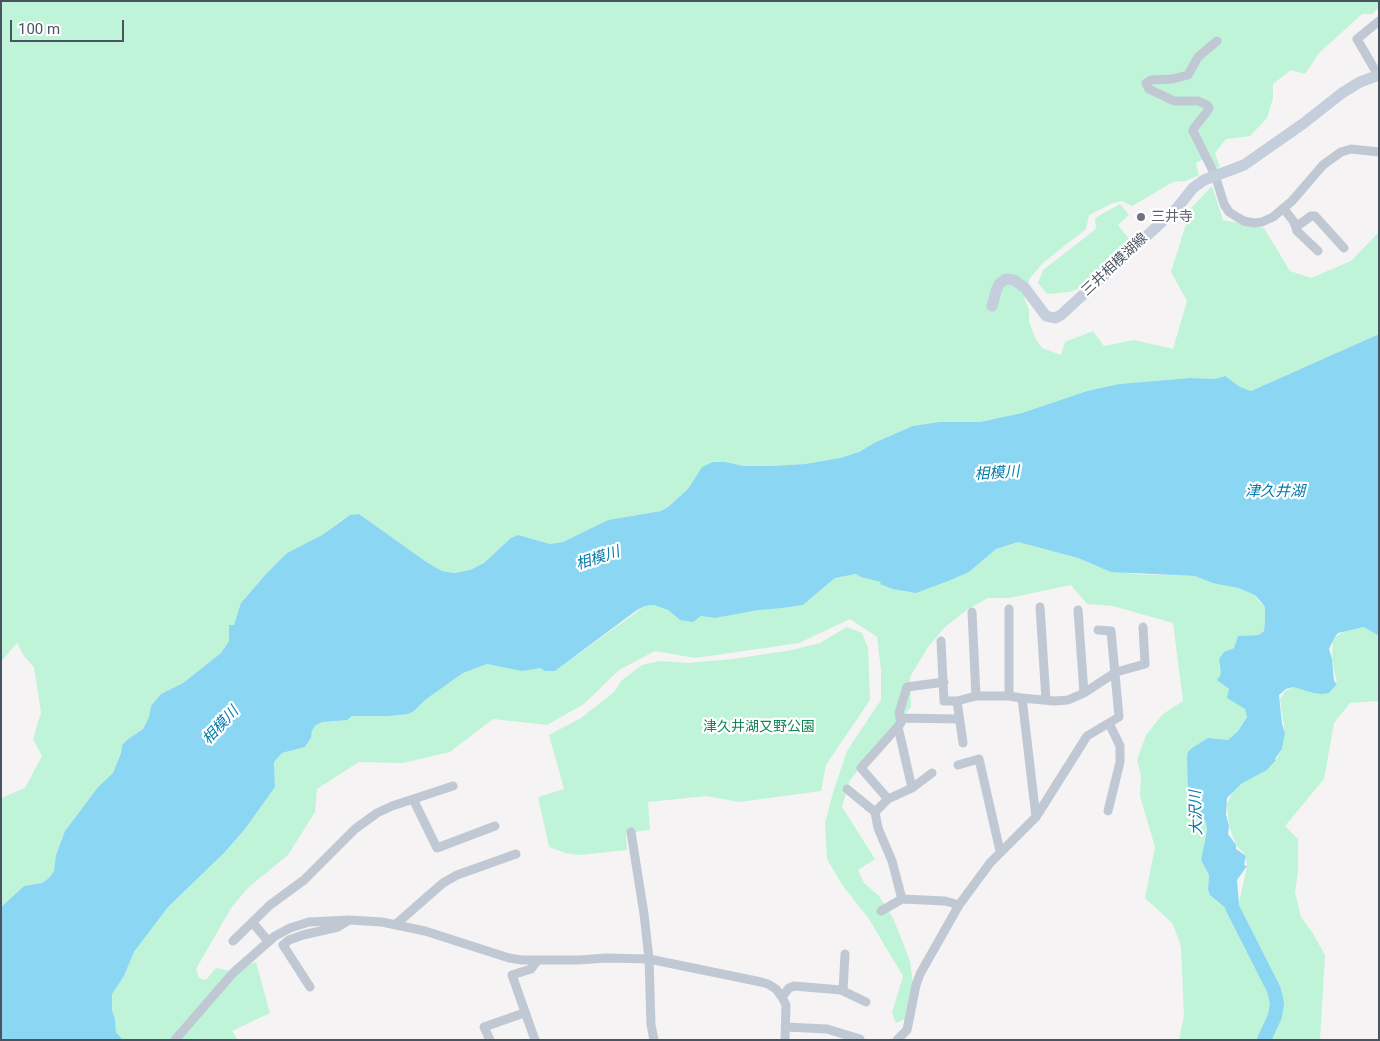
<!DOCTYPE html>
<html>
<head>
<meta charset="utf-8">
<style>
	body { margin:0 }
	#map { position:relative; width:1380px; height:1041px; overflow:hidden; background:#f5f3f3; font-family:Roboto,sans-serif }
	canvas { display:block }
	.frame { position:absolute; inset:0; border:2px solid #495462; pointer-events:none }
	.scale { position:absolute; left:10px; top:20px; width:114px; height:22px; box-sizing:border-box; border:2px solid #495462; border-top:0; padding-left:6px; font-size:15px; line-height:18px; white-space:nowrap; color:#495462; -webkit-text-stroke:4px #fff; paint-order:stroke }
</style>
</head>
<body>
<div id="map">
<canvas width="1380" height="1041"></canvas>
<div class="frame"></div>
<div class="scale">100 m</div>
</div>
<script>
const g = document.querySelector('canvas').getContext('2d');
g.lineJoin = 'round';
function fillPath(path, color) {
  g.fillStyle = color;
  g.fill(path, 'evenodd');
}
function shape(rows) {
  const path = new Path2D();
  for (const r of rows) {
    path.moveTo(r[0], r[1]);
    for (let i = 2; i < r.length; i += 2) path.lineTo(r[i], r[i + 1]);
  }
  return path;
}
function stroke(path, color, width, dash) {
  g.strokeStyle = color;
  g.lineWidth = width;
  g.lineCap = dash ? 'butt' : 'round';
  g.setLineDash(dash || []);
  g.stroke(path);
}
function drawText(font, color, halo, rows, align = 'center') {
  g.font = font + ' Roboto,"Noto Sans JP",sans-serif';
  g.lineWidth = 4.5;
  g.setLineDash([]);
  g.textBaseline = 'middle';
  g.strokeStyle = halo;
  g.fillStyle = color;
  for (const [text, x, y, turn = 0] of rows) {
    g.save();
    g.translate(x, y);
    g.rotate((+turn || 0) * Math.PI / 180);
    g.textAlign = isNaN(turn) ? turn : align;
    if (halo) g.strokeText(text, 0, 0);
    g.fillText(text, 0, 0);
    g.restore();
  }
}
fillPath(shape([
	[1,1,1379,1,1379,7,1373,14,1362,14,1319,53,1305,74,1291,70,1273,84,1273,98,1267,118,1250,136,1226,139,1215,153,1220,167,1215,168,1203,159,1196,163,1199,175,1186,181,1173,182,1132,206,1122,201,1113,203,1089,215,1086,229,1044,262,1030,278,1024,297,1029,310,1029,321,1035,338,1042,348,1061,355,1065,342,1093,331,1104,346,1134,340,1173,349,1187,301,1171,272,1191,208,1212,186,1223,220,1264,228,1290,271,1311,278,1351,261,1379,232,1379,334,1251,391,1240,387,1224,376,1215,379,1190,378,1119,384,1087,391,1022,413,980,422,939,422,926,424,874,443,859,452,840,458,805,464,772,466,744,466,725,462,702,467,688,489,668,507,661,511,608,520,563,542,550,544,538,541,497,552,484,563,470,570,453,573,442,571,428,563,359,514,343,519,322,535,287,553,265,575,244,599,234,626,229,625,229,641,221,653,183,683,161,694,151,706,149,717,143,729,128,739,122,745,121,753,113,773,98,787,65,831,56,855,54,871,49,878,42,883,24,886,1,907,1,798,25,788,42,756,33,739,41,713,34,667,24,656,17,643,1,662],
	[1120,204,1129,215,1118,225,1130,240,1091,283,1070,292,1047,294,1038,283,1043,270,1096,229,1095,218],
	[1018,542,1078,558,1096,566,1132,574,1195,576,1238,588,1255,595,1259,602,1265,607,1265,620,1264,631,1259,635,1238,636,1234,648,1224,652,1219,666,1229,689,1228,698,1245,709,1247,716,1238,731,1228,740,1224,741,1213,738,1188,789,1206,823,1207,829,1201,860,1209,875,1208,889,1227,909,1239,903,1247,866,1246,856,1236,845,1229,826,1227,804,1233,791,1241,784,1267,770,1276,760,1282,749,1285,733,1280,699,1285,691,1293,687,1328,693,1337,684,1332,659,1333,639,1343,632,1364,627,1379,636,1379,701,1350,703,1334,723,1324,779,1285,826,1298,839,1298,872,1295,892,1301,917,1312,932,1325,955,1320,1040,1179,1040,1184,1015,1181,947,1173,924,1145,898,1155,847,1140,796,1141,776,1137,760,1146,735,1163,714,1183,701,1173,623,1113,606,1087,604,1071,585,1009,598,988,598,968,609,945,627,928,647,910,677,911,707,850,780,842,807,875,859,858,870,864,883,879,896,893,918,910,961,913,983,905,1019,896,1023,892,1013,903,976,869,919,843,886,827,859,825,823,834,789,847,751,881,700,881,670,877,637,850,619,799,643,695,658,655,651,619,670,584,704,547,725,493,719,450,752,403,763,359,762,317,789,315,812,288,855,249,887,231,908,196,969,199,978,206,980,216,968,230,971,256,962,270,1013,232,1031,238,1040,123,1040,116,1032,115,1019,112,1010,112,993,124,976,134,952,168,907,224,853,245,829,275,787,274,762,282,753,305,747,311,738,312,731,315,726,322,722,352,716,414,711,425,700,463,673,487,664,541,668,555,671,645,606,654,605,668,610,680,620,701,616,715,618,758,609,783,608,803,605,835,578,856,574,969,572,996,549,1009,543],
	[847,627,862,633,868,648,870,700,826,765,821,791,739,802,707,796,648,802,650,830,626,833,627,850,579,855,565,853,549,847,538,797,564,789,549,735,581,718,614,692,621,681,642,665,660,661,687,663,733,659,792,650,820,643]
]), '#c0f4d8');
fillPath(shape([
	[1379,334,1379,636,1364,627,1338,633,1335,637,1329,649,1332,659,1334,681,1337,684,1329,693,1322,694,1314,693,1293,687,1286,689,1279,695,1282,724,1285,733,1282,749,1275,759,1276,760,1267,770,1241,784,1227,798,1226,815,1229,826,1228,834,1236,845,1236,849,1246,856,1244,865,1247,866,1237,880,1239,904,1227,909,1210,895,1208,889,1209,875,1201,860,1207,830,1206,823,1188,789,1187,758,1188,752,1192,748,1208,738,1228,740,1238,731,1247,717,1245,709,1227,698,1229,689,1217,680,1221,674,1219,659,1224,652,1234,648,1238,636,1259,635,1264,631,1265,620,1265,607,1255,595,1238,588,1213,583,1195,576,1111,572,1078,558,1018,542,996,549,969,572,948,581,916,593,893,589,880,584,881,582,861,577,856,574,835,578,803,605,783,608,758,610,715,618,701,616,693,622,680,620,668,610,654,605,645,606,637,610,555,671,545,671,540,668,522,671,487,664,463,673,425,700,414,711,408,714,388,716,352,716,347,720,322,722,315,726,312,731,311,738,305,747,282,753,274,762,275,787,245,829,224,853,168,907,134,952,124,976,112,994,112,1010,115,1019,116,1032,123,1040,1,1040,1,907,24,886,42,883,49,878,54,871,56,855,65,831,98,787,113,773,121,753,122,745,128,739,143,729,149,717,151,706,161,694,183,683,221,653,229,641,229,625,234,625,241,603,265,575,287,553,322,535,350,515,359,514,428,563,442,571,454,573,470,570,484,563,511,538,518,535,550,544,563,542,608,520,661,511,668,507,688,489,702,467,713,462,725,462,744,466,772,466,805,464,840,458,859,452,874,443,913,426,939,422,980,422,1022,413,1087,391,1119,384,1190,378,1215,379,1225,376,1240,387,1251,391]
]), '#8bd6f3');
stroke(shape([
	[1227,889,1232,907,1274,990,1277,1003,1275,1016,1264,1040]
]), '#8bd6f3', 14);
stroke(shape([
	[1217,41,1198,57,1188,75,1172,79,1151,80,1146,83,1149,89,1174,101,1198,101,1207,105,1209,108,1206,113,1194,128,1193,131,1215,175,1224,204,1229,212,1237,217,1244,221,1254,223,1262,222,1273,217,1292,201,1323,165,1341,152,1351,149,1379,152],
	[1378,75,1357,39,1379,21],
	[1284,209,1294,222,1297,231,1318,251],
	[1296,227,1311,216,1315,216,1344,248],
	[1040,607,1046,700],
	[972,612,976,696],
	[941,641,944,701,957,701,976,696,1009,696,1022,698,1036,817],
	[1084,693,1116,672,1145,664,1143,627],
	[1009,696,1009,609],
	[1022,698,1054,701,1068,700,1084,693,1078,610],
	[957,701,963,743],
	[900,718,958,719],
	[898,727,912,788],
	[958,765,979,759,1000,851],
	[847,789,875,812,878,828,892,861,902,899],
	[413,799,437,848,495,826],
	[888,799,861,768,901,723,899,713,907,687,944,682],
	[1108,811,1120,762,1120,746,1109,723],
	[875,812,888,799,912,788,932,773],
	[631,832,644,914,649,959,651,1025,654,1040],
	[881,911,902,899,945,901,959,905],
	[253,923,268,941],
	[395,925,443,883,457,875,516,854],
	[233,941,270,905,304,880,355,829,377,813,392,806,453,786],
	[310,987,283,945,289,940,303,935,338,927,349,920],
	[843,991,845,954],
	[782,997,789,988,794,986,841,990,866,1002],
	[786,1027,827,1029,860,1039],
	[175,1040,233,973,275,936,290,928,309,922,349,920,382,922,425,931,509,958,522,960,579,960,606,958,649,959,761,982,768,984,776,989,782,997,786,1005,785,1040],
	[490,1040,484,1027,524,1013],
	[535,1040,512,975,531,969,537,961],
	[897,1040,907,1030,916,985,920,974,959,905,990,863,1036,817,1087,736,1119,717,1111,631,1098,630]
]), '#c0c9d3', 9);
stroke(shape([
	[992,306,997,288,1000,283,1006,279,1014,280,1025,288,1046,316,1055,318,1061,315,1177,208,1193,188,1204,180,1244,165,1304,123,1342,93,1360,82,1379,75]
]), '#c5cedc', 11);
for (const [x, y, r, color] of [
	[1141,217,5,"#6b7280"]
]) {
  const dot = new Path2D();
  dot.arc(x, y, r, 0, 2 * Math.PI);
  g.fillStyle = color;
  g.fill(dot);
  stroke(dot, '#fff', 2);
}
drawText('14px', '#5b616d', '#fff', [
	["三井寺",1151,217]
], 'left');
drawText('14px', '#495462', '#fff', [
	["三井相模湖線",1115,265,-43]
]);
drawText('14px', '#118654', '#fff', [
	["津久井湖又野公園",759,727]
]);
drawText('italic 15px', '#047bab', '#fff', [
	["相模川",997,474,-4],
	["津久井湖",1275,492],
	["相模川",598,559,-18],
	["相模川",221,726,-47],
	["大沢川",1197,813,-92]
]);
</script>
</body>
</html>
